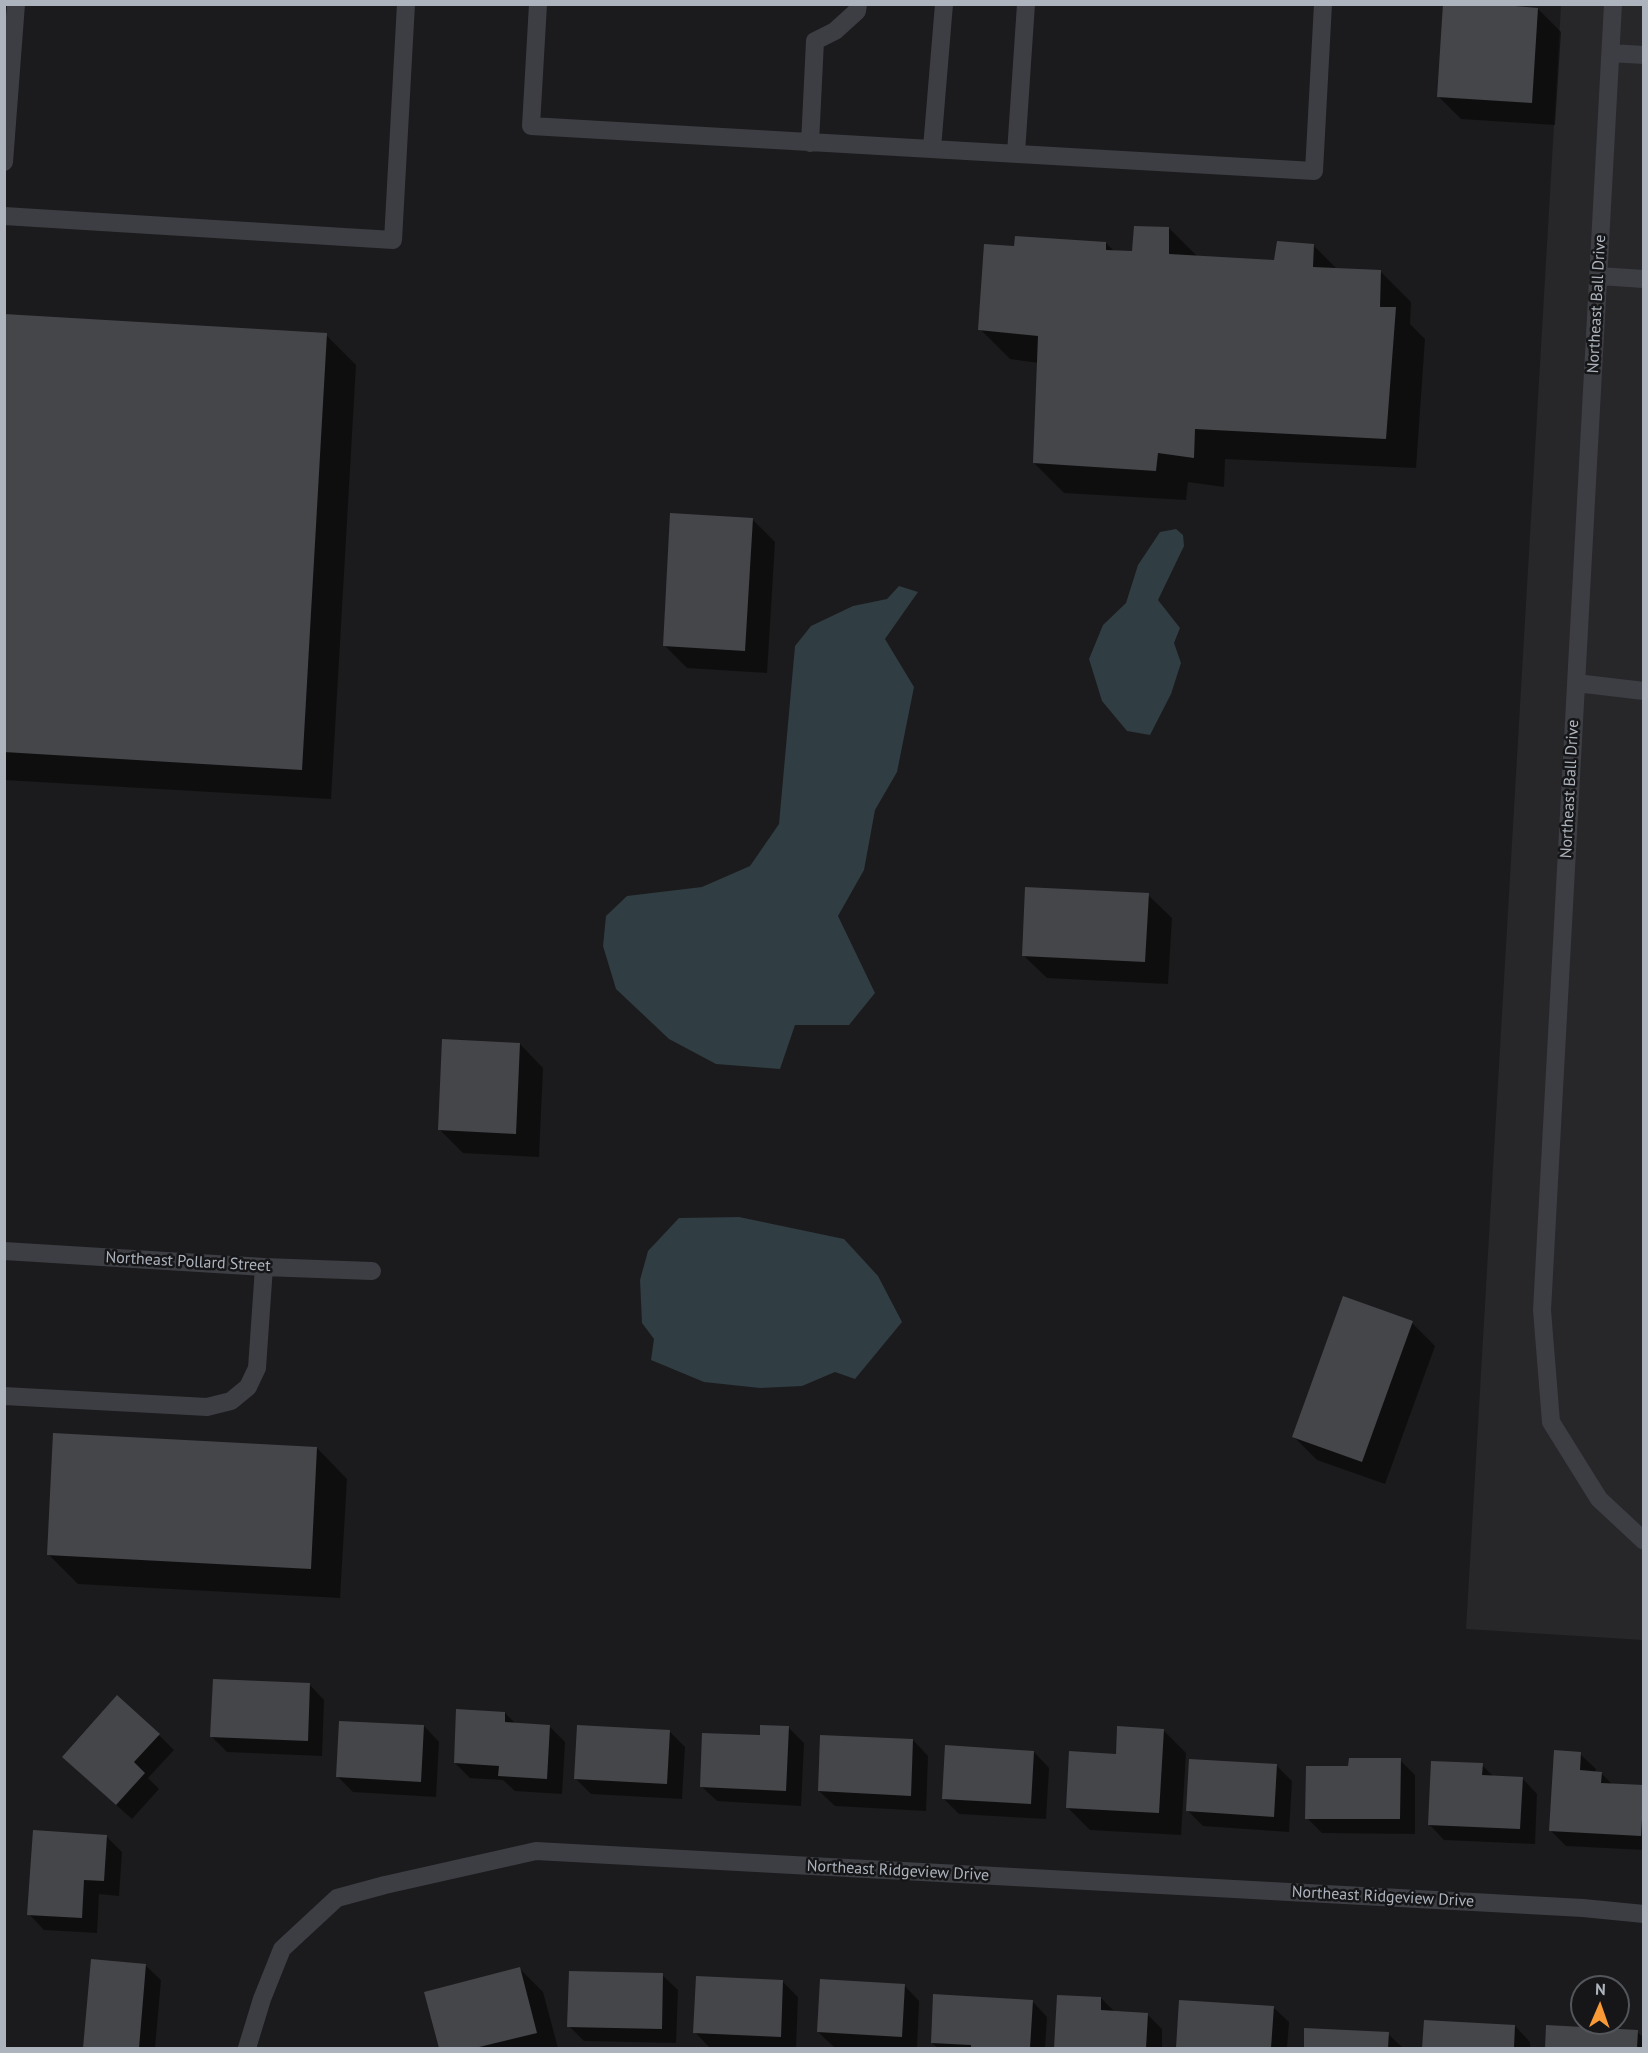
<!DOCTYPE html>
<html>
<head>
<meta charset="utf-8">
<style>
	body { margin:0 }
	#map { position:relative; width:1648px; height:2053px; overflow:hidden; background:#1b1b1d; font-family:"PT Sans",sans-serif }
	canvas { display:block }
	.frame { position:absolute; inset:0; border:6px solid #adb4bd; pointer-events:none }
	.north { position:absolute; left:1570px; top:1975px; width:60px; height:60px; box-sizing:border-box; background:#161618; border:2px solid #52555a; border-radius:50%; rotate:2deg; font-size:16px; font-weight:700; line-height:24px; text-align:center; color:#adb4bd }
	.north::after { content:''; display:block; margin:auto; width:21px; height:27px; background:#f99a37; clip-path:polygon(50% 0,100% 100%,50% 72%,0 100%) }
</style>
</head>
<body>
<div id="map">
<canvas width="1648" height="2053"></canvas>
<div class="frame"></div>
<div class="north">N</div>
</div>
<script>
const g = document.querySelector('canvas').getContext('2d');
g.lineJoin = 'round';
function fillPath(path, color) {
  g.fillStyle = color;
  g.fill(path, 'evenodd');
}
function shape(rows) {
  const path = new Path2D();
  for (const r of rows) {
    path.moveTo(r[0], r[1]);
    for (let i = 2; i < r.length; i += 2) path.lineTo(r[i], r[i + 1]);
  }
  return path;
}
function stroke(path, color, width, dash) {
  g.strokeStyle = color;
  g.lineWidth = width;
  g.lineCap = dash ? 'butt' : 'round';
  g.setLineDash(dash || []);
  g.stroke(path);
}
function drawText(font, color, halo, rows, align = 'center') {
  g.font = font + ' "PT Sans",sans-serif';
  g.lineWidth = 5;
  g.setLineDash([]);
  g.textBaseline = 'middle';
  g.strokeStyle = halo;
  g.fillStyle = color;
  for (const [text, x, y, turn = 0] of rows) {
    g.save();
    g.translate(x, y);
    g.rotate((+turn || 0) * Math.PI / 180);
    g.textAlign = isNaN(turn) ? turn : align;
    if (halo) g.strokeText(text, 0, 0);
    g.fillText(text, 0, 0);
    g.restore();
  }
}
fillPath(shape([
	[1561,5,1643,5,1643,1640,1466,1629]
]), '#27272a');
fillPath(shape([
	[1176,529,1183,535,1184,546,1158,600,1180,628,1174,643,1181,663,1171,694,1150,735,1127,731,1102,701,1089,659,1103,625,1126,603,1138,565,1160,532],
	[899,586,918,592,885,639,914,687,897,772,875,810,864,870,838,916,875,993,849,1025,795,1025,780,1069,716,1064,669,1039,616,989,603,946,606,916,627,896,702,887,750,866,779,824,795,646,811,626,853,606,887,599],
	[739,1217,844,1239,878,1276,902,1322,855,1379,835,1372,802,1386,760,1388,704,1382,651,1360,654,1339,642,1323,640,1280,648,1251,679,1218]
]), '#303d42');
fillPath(shape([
	[1444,4,1499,4,1501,7,1538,9,1561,32,1555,125,1461,119,1438,96],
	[1169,228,1198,257,1276,262,1313,245,1338,270,1381,272,1411,302,1410,324,1425,339,1416,468,1225,459,1224,487,1188,482,1186,500,1064,493,1034,463,1039,363,1010,359,980,329,1015,248,1106,243,1115,252,1133,253],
	[4,316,326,335,356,365,331,799,4,780],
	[752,519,775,542,767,673,687,668,664,645],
	[1148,895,1172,918,1168,984,1047,978,1023,955],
	[520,1044,543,1068,539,1157,463,1153,440,1130],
	[1412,1323,1435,1346,1385,1484,1317,1460,1294,1437],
	[317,1448,347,1479,340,1598,78,1584,48,1554],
	[309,1684,324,1700,322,1756,227,1752,212,1737],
	[505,1713,516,1724,549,1726,565,1742,562,1794,515,1791,503,1780,470,1778,455,1763],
	[424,1726,439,1742,436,1797,353,1792,338,1777],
	[789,1728,804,1743,801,1806,717,1801,701,1786,761,1737],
	[1163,1730,1186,1753,1181,1835,1090,1830,1067,1807],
	[669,1731,685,1747,682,1799,591,1794,576,1779],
	[159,1735,174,1750,148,1778,159,1789,132,1819,79,1772],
	[913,1740,928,1756,926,1811,835,1806,819,1791],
	[1034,1752,1049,1768,1046,1819,959,1814,943,1798],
	[1580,1754,1596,1769,1595,1773,1601,1773,1613,1785,1644,1786,1644,1850,1566,1846,1550,1830],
	[1400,1760,1415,1775,1415,1834,1322,1833,1307,1818,1350,1768],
	[1482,1765,1494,1777,1522,1778,1537,1794,1535,1844,1444,1840,1429,1824],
	[1277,1766,1292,1781,1289,1832,1203,1826,1188,1811],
	[107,1837,122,1852,119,1896,99,1894,97,1933,44,1930,29,1914],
	[145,1965,161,1980,155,2048,86,2048],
	[520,1969,543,1992,558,2048,441,2048,426,1993],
	[662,1975,678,1990,676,2043,584,2041,569,2026],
	[783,1982,798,1997,796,2048,710,2048,695,2032],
	[904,1985,919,2001,917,2048,834,2047,818,2032],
	[1058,1997,1101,1998,1115,2012,1147,2014,1162,2029,1162,2048,1056,2048],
	[1032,2001,1047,2017,1045,2048,938,2048,932,2043],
	[1180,2001,1273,2007,1289,2022,1287,2048,1178,2048],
	[1425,2022,1515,2026,1530,2042,1530,2048,1424,2048],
	[1548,2026,1637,2032,1644,2038,1644,2048,1546,2048],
	[1306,2030,1388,2034,1403,2048,1305,2048]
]), '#0007');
fillPath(shape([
	[1443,4,1492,4,1538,8,1532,103,1437,97],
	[1134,226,1169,227,1169,254,1274,260,1277,241,1314,244,1313,267,1381,270,1380,307,1396,307,1386,439,1195,429,1194,458,1158,453,1156,471,1033,463,1038,336,978,330,984,244,1014,246,1015,236,1106,242,1106,250,1132,251],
	[4,314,327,333,302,770,4,752],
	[670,513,753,518,745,651,663,646],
	[1025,887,1149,893,1145,962,1022,956],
	[442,1039,520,1043,516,1134,438,1130],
	[1343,1296,1413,1321,1362,1462,1292,1437],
	[53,1433,317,1447,311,1569,47,1555],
	[213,1679,310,1683,308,1741,210,1737],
	[117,1695,160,1734,134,1762,145,1773,116,1805,62,1757],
	[456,1709,505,1712,505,1722,550,1725,547,1779,498,1776,499,1766,454,1763],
	[339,1721,424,1725,421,1782,336,1777],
	[577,1725,670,1730,667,1784,574,1779],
	[760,1725,789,1726,786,1791,700,1787,702,1733,760,1735],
	[1117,1726,1164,1729,1159,1813,1066,1808,1069,1751,1116,1754],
	[820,1735,913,1739,911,1796,818,1791],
	[945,1745,1034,1751,1031,1804,942,1799],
	[1554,1750,1581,1752,1580,1770,1602,1772,1601,1783,1644,1785,1641,1836,1549,1831],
	[1349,1758,1401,1758,1400,1819,1305,1819,1306,1766,1348,1766],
	[1189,1759,1277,1764,1274,1817,1186,1811],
	[1431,1761,1483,1763,1482,1775,1523,1777,1520,1829,1428,1825],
	[33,1830,107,1835,104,1881,84,1880,82,1918,27,1915],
	[91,1959,146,1964,139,2048,83,2048],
	[520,1967,537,2033,475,2048,439,2048,424,1992],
	[569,1971,663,1973,662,2029,567,2027],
	[696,1976,783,1980,781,2037,693,2033],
	[820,1979,905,1984,902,2037,817,2032],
	[933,1994,1033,2000,1030,2048,971,2048,971,2045,931,2043],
	[1057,1995,1101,1997,1101,2010,1148,2013,1146,2048,1054,2048],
	[1179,2000,1274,2006,1271,2048,1176,2048],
	[1424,2020,1515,2025,1514,2048,1422,2048],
	[1546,2025,1638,2030,1637,2048,1545,2048],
	[1304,2028,1389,2032,1388,2048,1304,2048]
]), '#45464a');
stroke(shape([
	[538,4,531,126,1314,171,1323,4],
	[1613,4,1542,1310,1551,1422,1599,1499,1644,1541],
	[1611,53,1644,55],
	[810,143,815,41,835,31,857,11,858,4],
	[932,148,944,4],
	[1016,153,1026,4],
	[4,162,16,4],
	[4,216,393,240,406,4],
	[1599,276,1644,279],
	[1576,683,1644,691],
	[4,1251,264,1267,372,1271],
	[4,1396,207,1407,231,1401,248,1387,257,1368,264,1267],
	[247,2048,262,1999,282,1949,337,1898,385,1885,536,1851,1583,1908,1644,1914]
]), '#3c3e43', 18);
drawText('16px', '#adb4bd', '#161618', [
	["Northeast Ball Drive",1597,304,-87],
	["Northeast Ball Drive",1570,789,-87],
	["Northeast Pollard Street",188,1262,3],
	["Northeast Ridgeview Drive",898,1871,3],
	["Northeast Ridgeview Drive",1383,1897,3]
]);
</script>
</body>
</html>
